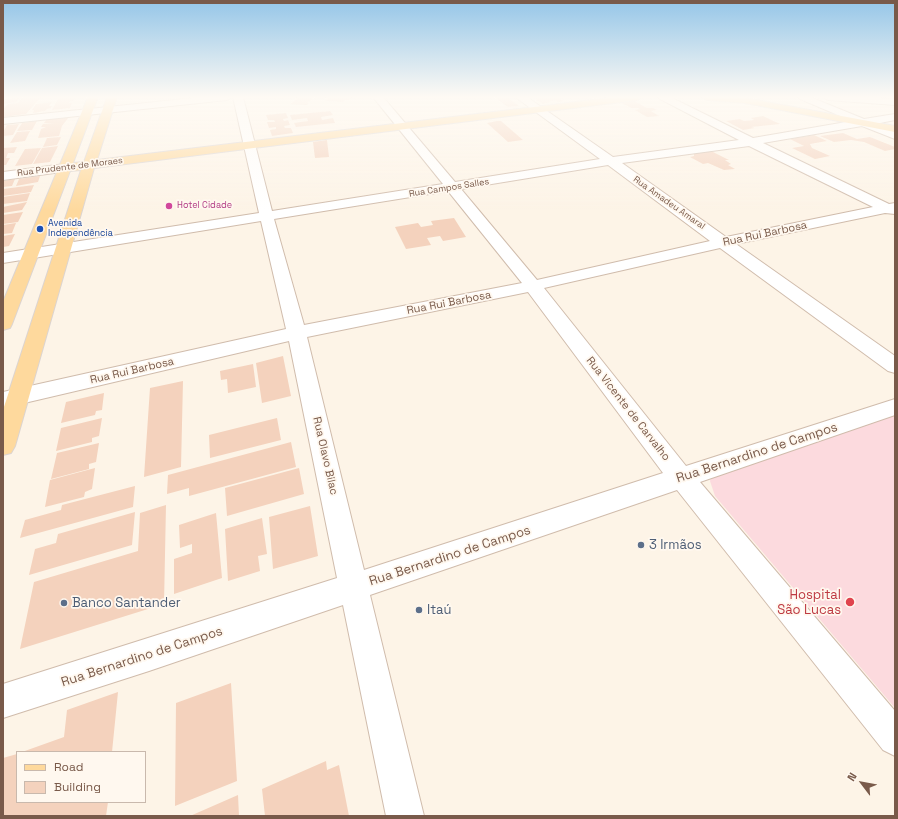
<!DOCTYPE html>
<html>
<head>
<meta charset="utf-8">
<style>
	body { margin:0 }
	#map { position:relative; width:898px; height:819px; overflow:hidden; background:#fdf4e7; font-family:"Space Grotesk",sans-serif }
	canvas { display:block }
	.frame { position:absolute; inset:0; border:4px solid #795a4a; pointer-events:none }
	.legend { position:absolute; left:16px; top:751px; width:130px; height:52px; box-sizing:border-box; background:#fff8ef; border:1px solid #c9b9ad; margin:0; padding:5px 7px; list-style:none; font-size:12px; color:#795a4a }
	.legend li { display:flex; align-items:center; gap:8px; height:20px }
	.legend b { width:20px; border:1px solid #c9b9ad }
	.north { position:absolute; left:842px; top:763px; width:40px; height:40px; -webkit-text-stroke:3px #fff8ef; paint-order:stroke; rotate:302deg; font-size:11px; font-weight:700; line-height:16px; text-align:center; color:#795a4a }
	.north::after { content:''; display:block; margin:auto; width:14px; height:18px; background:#795a4a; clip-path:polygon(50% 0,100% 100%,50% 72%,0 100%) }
</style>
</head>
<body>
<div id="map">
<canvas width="898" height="819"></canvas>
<div class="frame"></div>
<ul class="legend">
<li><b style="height:5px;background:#fed99d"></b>Road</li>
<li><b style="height:11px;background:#f4d2bd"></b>Building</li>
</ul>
<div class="north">N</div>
</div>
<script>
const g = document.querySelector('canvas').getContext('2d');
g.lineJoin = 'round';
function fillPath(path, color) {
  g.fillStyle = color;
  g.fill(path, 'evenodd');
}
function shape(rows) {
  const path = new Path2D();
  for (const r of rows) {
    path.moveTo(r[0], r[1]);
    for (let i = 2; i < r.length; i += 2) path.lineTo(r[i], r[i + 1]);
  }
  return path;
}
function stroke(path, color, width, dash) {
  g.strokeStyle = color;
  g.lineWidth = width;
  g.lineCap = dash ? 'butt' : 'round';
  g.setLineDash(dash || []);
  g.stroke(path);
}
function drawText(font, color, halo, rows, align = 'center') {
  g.font = font + ' "Space Grotesk",sans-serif';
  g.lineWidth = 3.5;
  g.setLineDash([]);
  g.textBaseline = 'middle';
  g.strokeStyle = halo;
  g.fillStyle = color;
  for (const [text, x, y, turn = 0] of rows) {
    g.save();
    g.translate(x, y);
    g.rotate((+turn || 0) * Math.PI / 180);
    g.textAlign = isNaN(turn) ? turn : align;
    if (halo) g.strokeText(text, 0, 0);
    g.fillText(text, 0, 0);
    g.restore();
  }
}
fillPath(shape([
	[895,411,895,708,715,496,710,481,712,475]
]), '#fcdade');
fillPath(shape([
	[23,97,41,97,26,114,3,117,3,109,8,104,18,103],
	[59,97,75,97,73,101,70,101,69,103,72,103,70,108,52,110],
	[297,97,315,97,307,103,309,103,307,105,290,104,297,99,295,99],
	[326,97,352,97,349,100,345,100,343,102,325,101,328,99,325,98],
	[494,97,506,97,519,106,508,107],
	[544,97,556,97,564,101,558,102,555,100,543,104,535,99],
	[20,98,16,102,3,104,3,99],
	[631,99,647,108,653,108,657,110,651,111,659,116,647,117,635,110,640,109,638,108,631,108,620,102],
	[52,102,49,106,52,106,51,108,47,109,45,111,33,113,34,110,32,110,36,104],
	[330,111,333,115,321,117,322,120,333,118,335,123,296,127,294,123,308,121,307,118,292,120,290,115],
	[286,113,288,118,283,119,284,121,288,120,290,125,284,126,285,128,291,128,293,133,272,136,270,130,276,129,276,127,269,128,267,122,275,122,274,120,268,120,266,115],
	[68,116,69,117,62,126,59,136,38,138,41,129,46,127,41,127,43,124,54,123,44,123,47,119],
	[763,116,780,124,751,127,755,128,743,130,726,121,740,119,744,121,754,120,751,118],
	[37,121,32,130,17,131,22,123],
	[497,121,501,121,523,140,508,142,487,123],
	[19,124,13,135,3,136,3,132,7,125],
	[30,131,25,141,10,143,17,132],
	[843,133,857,139,870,137,895,147,895,149,885,151,864,142,851,140,834,142,820,136],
	[814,135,827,141,810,144,812,148,830,156,815,159,792,148,804,146,790,139],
	[61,137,57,145,43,147,47,138],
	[327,140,329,157,315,158,313,142],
	[58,146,50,162,33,164,42,148],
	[17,147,14,153,8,153,6,158,10,158,6,165,3,165,3,148],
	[41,148,32,164,15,166,25,149],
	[701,151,713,152,729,160,725,160,731,164,728,165,735,169,724,170,708,163,703,164,690,157,694,156,694,153,703,153],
	[40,176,38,182,16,186,19,179],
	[15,179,12,186,3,187,3,181],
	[34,185,31,192,3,196,3,189],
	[30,193,27,201,3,204,3,197],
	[27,202,22,210,3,213,3,207],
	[23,212,18,222,3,224,3,215],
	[454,218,466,237,443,241,440,236,427,238,431,245,406,249,395,227,418,223,421,227,433,225,431,221],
	[16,223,12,233,3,234,3,225],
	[15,234,9,246,3,247,3,236],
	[283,356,291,396,262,403,256,363],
	[253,364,256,387,228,393,227,379,221,380,220,371],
	[183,381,181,467,144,477,150,388],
	[104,393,102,410,96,411,95,415,61,423,66,402],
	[102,418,99,436,92,438,92,442,56,451,61,428],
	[277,418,281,440,210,458,209,435],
	[291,442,296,467,189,496,189,488,167,494,168,475],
	[99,443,96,462,89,464,89,469,51,479,57,453],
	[95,468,92,489,85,492,84,497,45,507,50,480],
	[299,468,304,494,227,516,225,488],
	[135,486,133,507,20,538,25,520,61,510,62,505],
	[166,505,164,604,20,649,34,582,138,551,140,513],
	[310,506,318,556,273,569,269,517],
	[135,512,132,545,29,575,35,549,56,543,58,534],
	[216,513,222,578,174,594,174,559,192,553,192,544,180,548,179,525],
	[262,518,267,554,258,556,260,571,228,581,225,529],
	[231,683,237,781,175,806,176,703],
	[118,692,112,752,22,752,64,737,67,710],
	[17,754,17,802,108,802,106,816,3,816,3,758],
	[326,761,327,770,339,765,349,816,265,816,262,789],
	[238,795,239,816,190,816]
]), '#f4d2bd');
const minor = shape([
	[203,97,232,97,227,100,3,124,3,118,203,97],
	[233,97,243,97,272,211,443,184,373,97,383,97,455,182,600,159,518,99,516,97,527,97,613,157,739,140,660,99,658,97,670,97,753,138,852,121,800,99,798,97,810,97,864,119,895,114,895,120,875,124,895,132,895,139,862,126,763,143,889,204,895,203,895,214,885,213,736,244,895,356,895,373,888,371,720,248,544,288,686,466,895,399,895,415,700,482,895,711,895,756,883,750,677,490,370,595,424,816,386,816,343,605,149,671,3,718,3,684,337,578,289,341,3,408,3,392,286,329,261,221,3,263,3,253,259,213,233,97],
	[749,146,873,207,726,237,622,163,749,146],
	[608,165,710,241,537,280,461,189,608,165],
	[448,191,522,283,304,325,274,219,448,191],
	[528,292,663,473,364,570,307,337,528,292],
	[823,97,862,97,895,99,895,105,828,100,823,97],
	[65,164,69,165,71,168,69,171,3,180,3,172,65,164]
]);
const major = shape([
	[88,97,98,97,73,163,84,162,107,97,117,97,97,160,617,97,642,97,637,100,94,168,15,446,11,453,3,455,3,410,81,170,70,171,12,324,10,328,3,330,3,302,88,97],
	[702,97,740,97,895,126,895,132,745,103,707,100,702,97]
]);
stroke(minor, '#d0bcac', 2);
stroke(major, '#dcd4d0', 2);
fillPath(minor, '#fff');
fillPath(major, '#fed99d');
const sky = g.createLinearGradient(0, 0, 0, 211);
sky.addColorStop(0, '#95c6e8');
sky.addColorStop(0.46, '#fefaf4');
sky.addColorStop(1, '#fefaf400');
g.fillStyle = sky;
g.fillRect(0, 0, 898, 211);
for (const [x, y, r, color] of [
	[169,206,4,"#d1479c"],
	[40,229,4,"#1a4fb4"],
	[641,545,4,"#5c6f8a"],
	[850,602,5,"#e0444e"],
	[64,603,4,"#5c6f8a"],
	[419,610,4,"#5c6f8a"]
]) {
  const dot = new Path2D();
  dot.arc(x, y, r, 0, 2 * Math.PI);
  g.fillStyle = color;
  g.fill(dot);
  stroke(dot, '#fff8ef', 1.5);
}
drawText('9px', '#795a4a', '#fff8ef', [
	["Rua Prudente de Moraes",70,167,-7],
	["Rua Campos Salles",449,188,-9],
	["Rua Amadeu Amaral",669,203,35]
]);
drawText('9px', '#b23c85', '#fff8ef', [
	["Hotel Cidade",177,206]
], 'left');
drawText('9px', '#164399', '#fff8ef', [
	["Avenida",48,224],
	["Independência",48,234]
], 'left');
drawText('11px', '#795a4a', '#fff8ef', [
	["Rua Rui Barbosa",765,234,-12],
	["Rua Rui Barbosa",449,303,-11],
	["Rua Rui Barbosa",132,371,-13],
	["Rua Vicente de Carvalho",628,409,52],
	["Rua Olavo Bilac",325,456,77]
]);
drawText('13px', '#795a4a', '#fff8ef', [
	["Rua Bernardino de Campos",757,453,-18],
	["Rua Bernardino de Campos",450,556,-18],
	["Rua Bernardino de Campos",142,657,-18]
]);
drawText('13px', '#4e5e75', '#fff8ef', [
	["3 Irmãos",649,545],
	["Banco Santander",72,603],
	["Itaú",427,610]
], 'left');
drawText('13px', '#be3a42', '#fff8ef', [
	["Hospital",841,595],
	["São Lucas",841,610]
], 'right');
</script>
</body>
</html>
